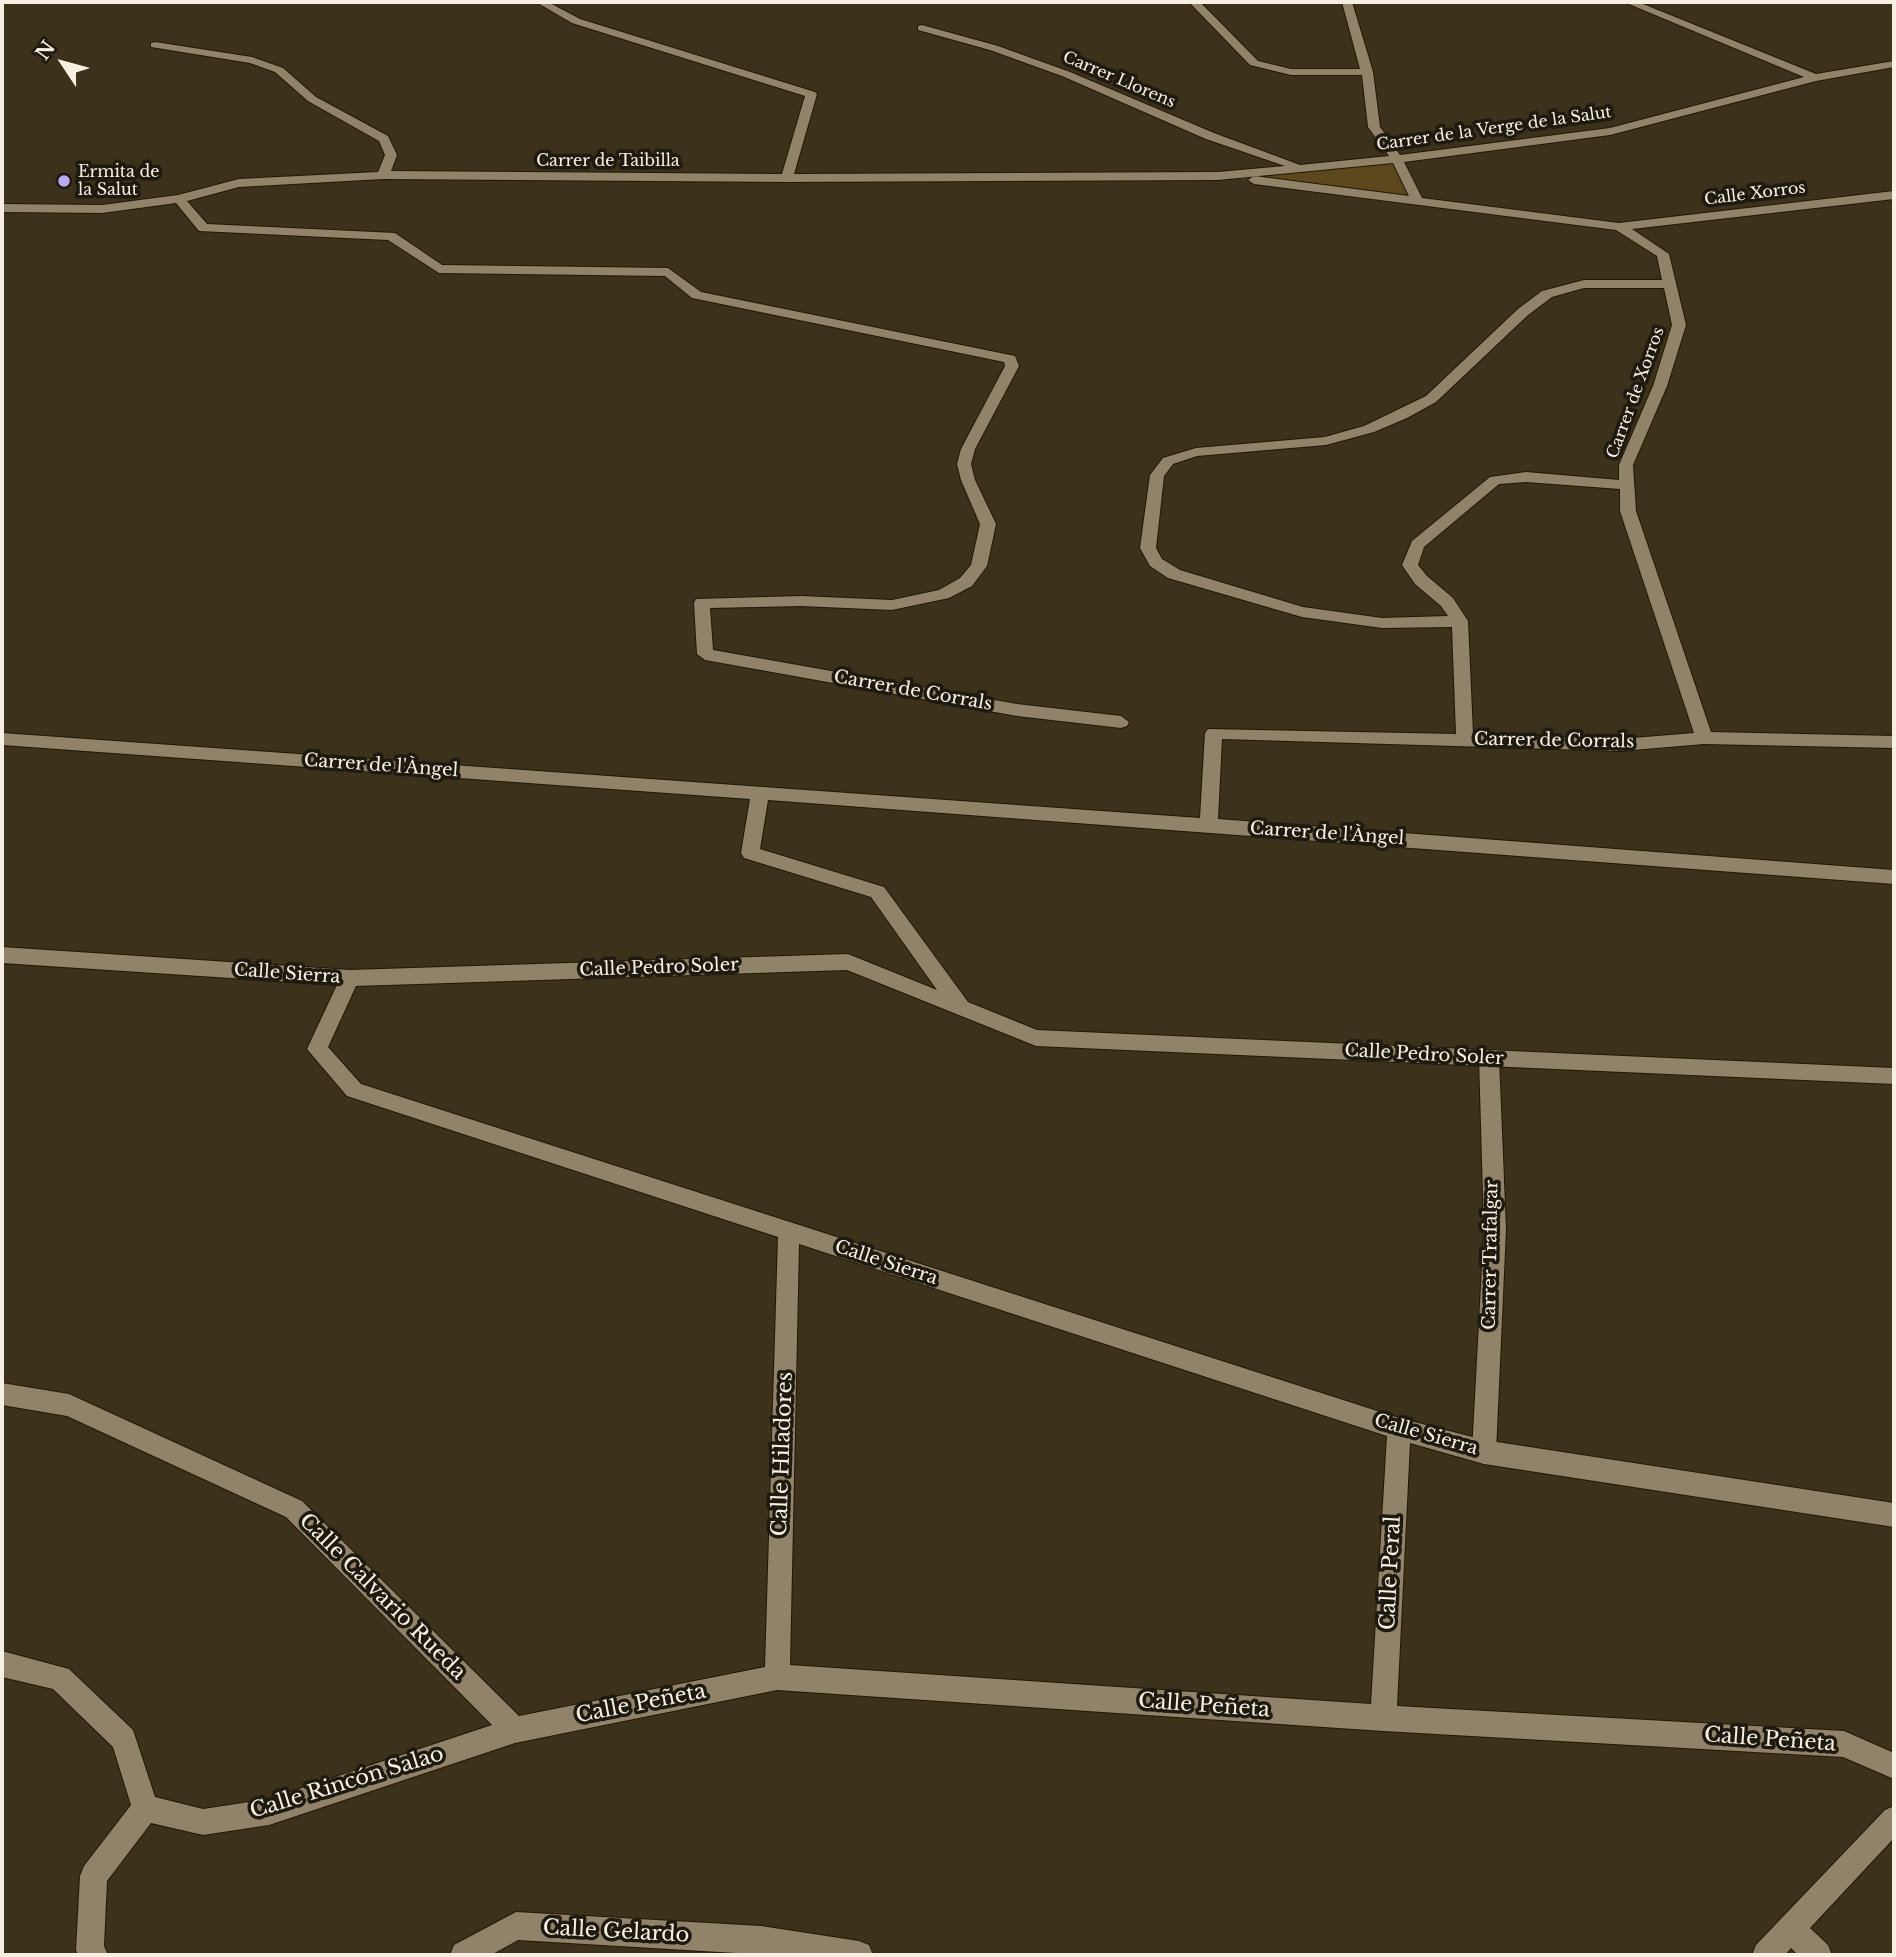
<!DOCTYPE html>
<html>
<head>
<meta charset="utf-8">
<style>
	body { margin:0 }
	#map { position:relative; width:1896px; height:1957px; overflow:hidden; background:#3c311b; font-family:"Libre Baskerville",serif }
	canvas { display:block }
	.frame { position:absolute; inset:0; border:4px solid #f7f0e2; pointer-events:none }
	.north { position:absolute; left:28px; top:28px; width:70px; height:70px; -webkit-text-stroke:5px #1e1a10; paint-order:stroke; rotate:306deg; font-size:19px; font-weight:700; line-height:28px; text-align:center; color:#f7f0e2 }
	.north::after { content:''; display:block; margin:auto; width:24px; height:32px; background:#f7f0e2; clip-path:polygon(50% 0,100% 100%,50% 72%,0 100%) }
</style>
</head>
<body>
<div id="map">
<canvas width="1896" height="1957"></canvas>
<div class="frame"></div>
<div class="north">N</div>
</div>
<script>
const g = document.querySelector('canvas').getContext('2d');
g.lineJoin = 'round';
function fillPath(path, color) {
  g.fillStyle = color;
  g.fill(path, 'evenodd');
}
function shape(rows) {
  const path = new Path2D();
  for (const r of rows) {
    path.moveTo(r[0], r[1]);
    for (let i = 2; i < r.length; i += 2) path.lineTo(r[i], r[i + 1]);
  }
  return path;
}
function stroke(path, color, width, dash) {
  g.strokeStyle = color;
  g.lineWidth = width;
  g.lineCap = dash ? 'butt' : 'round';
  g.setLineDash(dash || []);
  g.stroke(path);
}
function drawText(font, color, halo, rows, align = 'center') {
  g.font = font + ' "Libre Baskerville",serif';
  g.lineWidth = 7;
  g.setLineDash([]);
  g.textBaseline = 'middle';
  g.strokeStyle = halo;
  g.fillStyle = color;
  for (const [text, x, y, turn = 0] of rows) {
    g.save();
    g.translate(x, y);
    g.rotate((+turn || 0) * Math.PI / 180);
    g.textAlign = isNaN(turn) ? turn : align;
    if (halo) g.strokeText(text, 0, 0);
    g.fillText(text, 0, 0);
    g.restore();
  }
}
fillPath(shape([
	[1397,159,1417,200,1218,176]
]), '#5d481d');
const service = shape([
	[1489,1050,1496,1052,1499,1058,1506,1229,1496,1452,1492,1460,1484,1464,1476,1460,1472,1452,1484,1229,1479,1058,1482,1052,1489,1050]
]);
const minor = shape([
	[536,2,548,2,580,19,815,92,817,94,794,174,1218,172,1285,166,1206,139,1062,76,990,50,918,30,918,26,922,25,998,46,1070,72,1214,133,1300,165,1389,156,1368,127,1362,75,1291,75,1250,65,1189,2,1200,2,1258,61,1291,69,1360,69,1342,2,1352,2,1373,72,1380,127,1400,155,1610,128,1804,77,1624,2,1638,2,1816,74,1894,61,1894,67,1816,81,1610,135,1404,162,1422,198,1619,223,1894,191,1894,199,1632,229,1669,254,1686,325,1667,386,1633,465,1636,511,1711,732,1894,736,1894,748,1704,744,1621,751,1222,739,1218,819,1894,870,1894,884,768,800,760,849,884,887,968,1002,1037,1030,1894,1068,1894,1084,1036,1046,847,970,356,986,328,1047,361,1084,1399,1418,1484,1440,1894,1503,1894,1527,1484,1464,1410,1443,1397,1706,1844,1731,1894,1753,1894,1779,1843,1757,1383,1731,777,1690,515,1743,269,1825,203,1835,151,1823,107,1881,104,1946,108,1955,78,1955,76,1950,80,1876,84,1866,131,1805,113,1747,53,1689,2,1677,2,1651,69,1669,133,1730,155,1797,203,1809,269,1799,492,1725,286,1517,67,1416,2,1405,2,1383,69,1394,302,1501,519,1716,765,1667,778,1237,347,1096,307,1049,337,985,2,963,2,947,350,970,848,954,937,990,871,897,744,858,741,853,750,799,2,745,2,733,1200,818,1205,733,1208,729,1456,734,1452,627,1382,628,1302,617,1168,578,1150,566,1140,548,1150,475,1163,458,1196,448,1325,437,1364,426,1426,396,1518,309,1542,291,1584,280,1662,280,1657,256,1616,230,1254,184,1248,180,1254,176,1409,196,1393,163,1218,180,787,182,383,179,239,187,187,201,207,224,395,233,442,265,668,268,701,292,1015,356,1019,366,975,449,971,464,975,480,996,524,987,566,972,586,949,598,892,610,801,606,710,608,713,650,1017,704,1121,716,1129,722,1127,726,1121,728,1017,716,705,660,697,654,694,603,696,599,801,596,892,600,939,590,960,578,971,565,980,524,961,480,957,464,961,449,1005,366,1004,362,692,298,665,276,439,273,388,240,199,231,176,203,102,213,2,212,2,204,102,205,178,195,239,179,378,172,385,155,379,141,308,101,275,72,250,63,151,47,151,43,155,42,252,57,283,68,316,97,388,136,397,155,391,171,782,174,805,96,572,23,536,2],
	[1584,288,1664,288,1672,325,1653,386,1619,465,1619,480,1526,472,1490,477,1412,541,1402,565,1415,584,1441,606,1448,616,1382,618,1303,607,1180,570,1162,559,1156,548,1164,476,1173,464,1197,456,1326,445,1374,432,1407,418,1436,402,1528,315,1552,297,1584,288],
	[1526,482,1620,489,1620,511,1694,733,1621,739,1473,734,1468,621,1453,598,1427,576,1418,565,1424,547,1499,484,1526,482],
	[799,1244,1387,1436,1371,1704,790,1665,799,1244],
	[1894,1806,1894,1838,1810,1928,1828,1945,1832,1955,1798,1955,1791,1948,1785,1955,1752,1955,1756,1945,1885,1810,1894,1806],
	[516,1912,761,1926,859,1941,869,1945,873,1955,770,1955,518,1940,491,1955,450,1955,454,1945,516,1912]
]);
stroke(service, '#231803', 2);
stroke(minor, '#231803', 2);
fillPath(service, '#90836a');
fillPath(minor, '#90836a');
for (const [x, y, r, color] of [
	[64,181,7,"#bbaaf6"]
]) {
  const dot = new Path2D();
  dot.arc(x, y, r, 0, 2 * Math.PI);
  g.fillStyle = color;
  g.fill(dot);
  stroke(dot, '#1e1a10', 2.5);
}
drawText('16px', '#f7f0e2', '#1e1a10', [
	["Carrer Llorens",1119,80,23],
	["Carrer de la Verge de la Salut",1494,129,-8],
	["Carrer de Taibilla",608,161],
	["Calle Xorros",1755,194,-7],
	["Carrer de Xorros",1636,393,-70]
]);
drawText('16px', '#f7f0e2', '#1e1a10', [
	["Ermita de",78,172],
	["la Salut",78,190]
], 'left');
drawText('18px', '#f7f0e2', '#1e1a10', [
	["Carrer de Corrals",913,691,10],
	["Carrer de Corrals",1554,741,1],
	["Carrer de l'Àngel",381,766,4],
	["Carrer de l'Àngel",1327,834,4],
	["Calle Pedro Soler",659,968,-2],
	["Calle Sierra",287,974,4],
	["Calle Pedro Soler",1424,1055,3],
	["Carrer Trafalgar",1491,1255,-89],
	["Calle Sierra",886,1263,18],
	["Calle Sierra",1426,1435,16]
]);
drawText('21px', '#f7f0e2', '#1e1a10', [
	["Calle Hiladores",783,1454,-88],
	["Calle Peral",1391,1573,-87],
	["Calle Calvario Rueda",382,1597,45],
	["Calle Peñeta",641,1704,-11],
	["Calle Peñeta",1204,1706,4],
	["Calle Peñeta",1770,1740,4],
	["Calle Rincón Salao",347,1783,-17],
	["Calle Gelardo",616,1932,3]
]);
</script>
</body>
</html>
